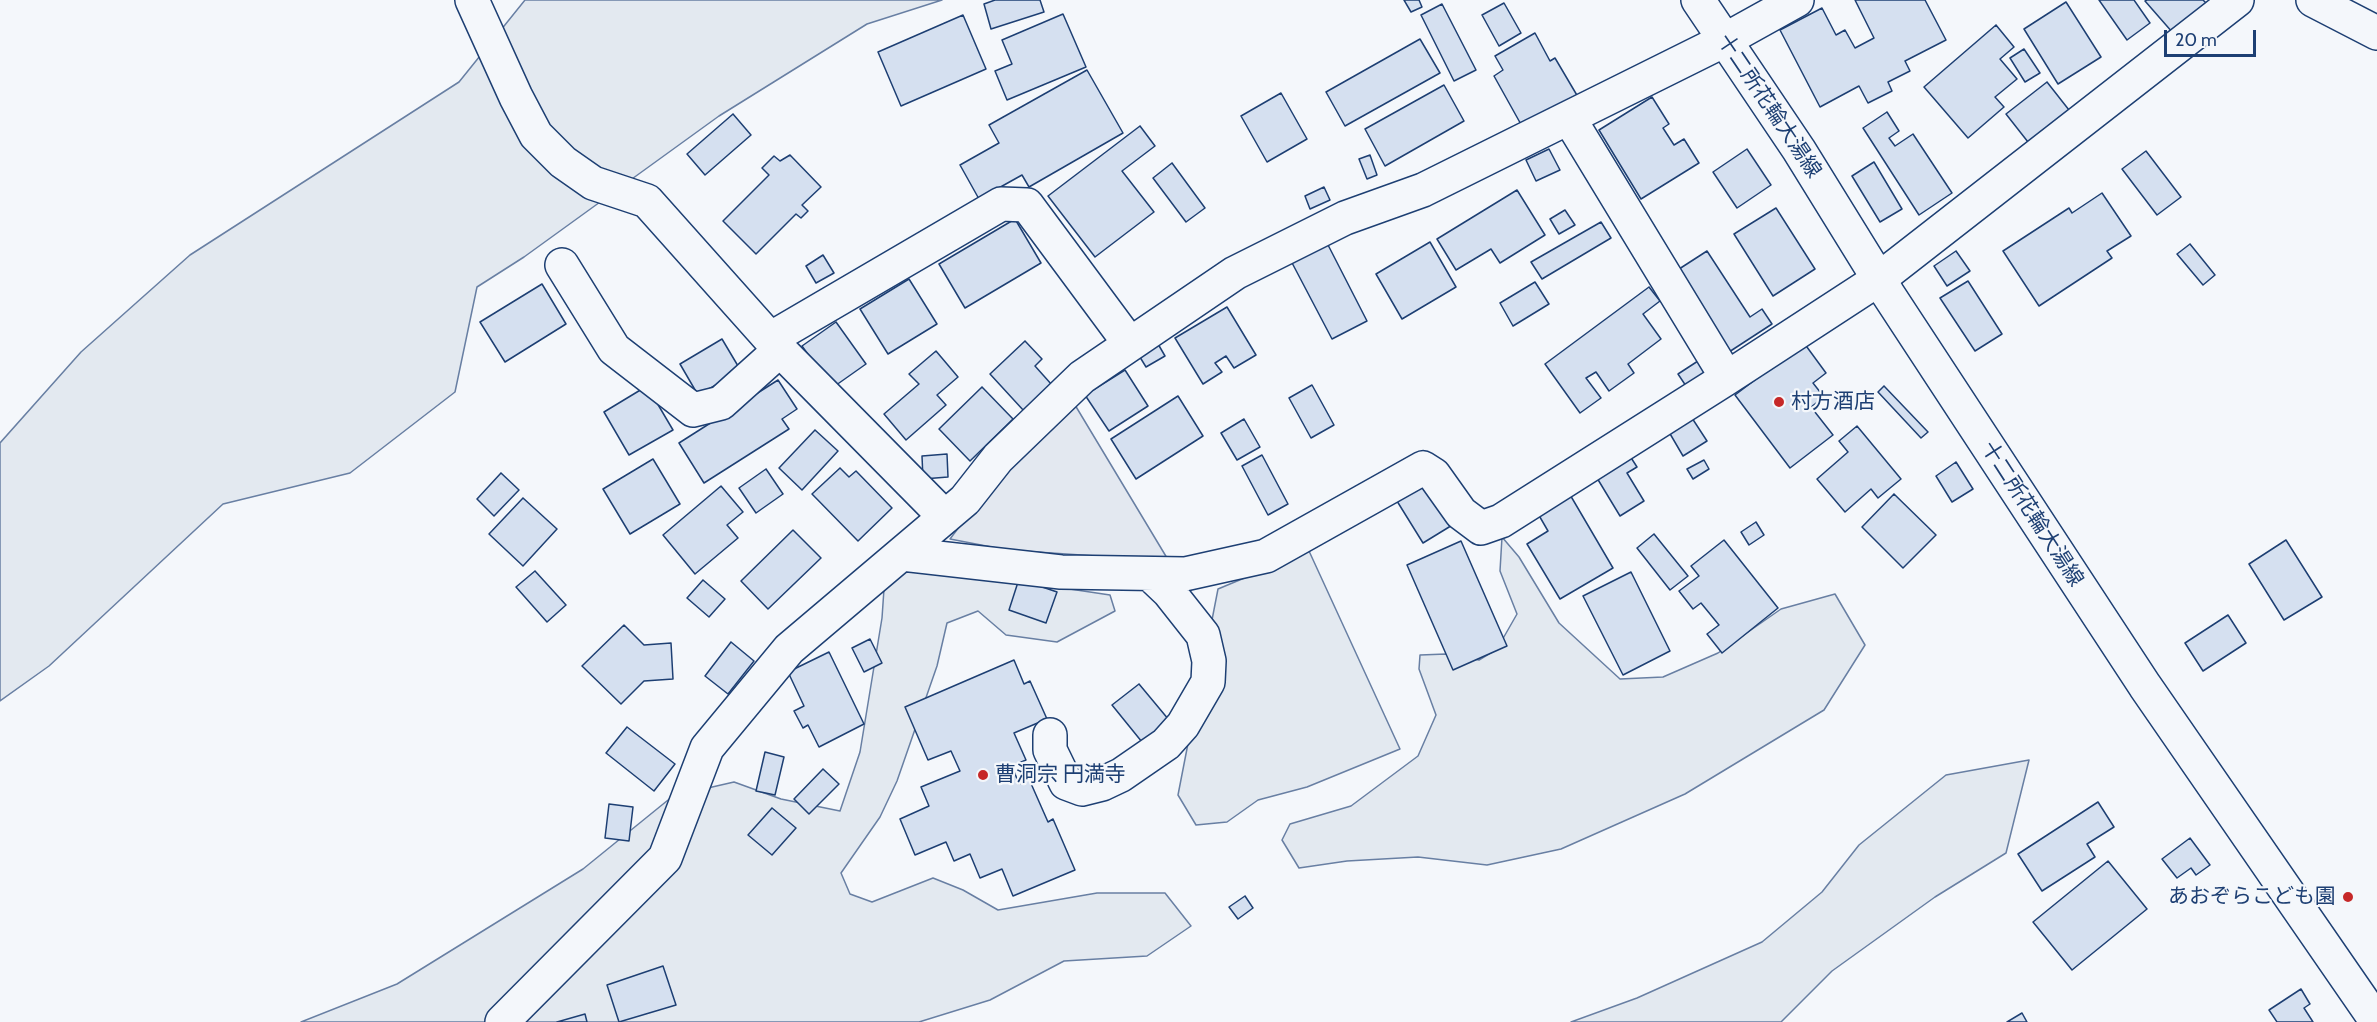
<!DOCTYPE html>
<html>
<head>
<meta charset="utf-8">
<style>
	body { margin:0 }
	#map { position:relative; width:2377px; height:1022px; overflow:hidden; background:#f4f7fb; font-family:Cabin,sans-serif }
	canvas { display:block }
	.scale { position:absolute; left:2164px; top:30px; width:92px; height:27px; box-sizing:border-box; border:3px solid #1d3f73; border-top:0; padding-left:8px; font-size:18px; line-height:21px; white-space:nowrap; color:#1d3f73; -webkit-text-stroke:4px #f4f7fb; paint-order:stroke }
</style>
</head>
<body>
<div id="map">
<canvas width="2377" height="1022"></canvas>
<div class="scale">20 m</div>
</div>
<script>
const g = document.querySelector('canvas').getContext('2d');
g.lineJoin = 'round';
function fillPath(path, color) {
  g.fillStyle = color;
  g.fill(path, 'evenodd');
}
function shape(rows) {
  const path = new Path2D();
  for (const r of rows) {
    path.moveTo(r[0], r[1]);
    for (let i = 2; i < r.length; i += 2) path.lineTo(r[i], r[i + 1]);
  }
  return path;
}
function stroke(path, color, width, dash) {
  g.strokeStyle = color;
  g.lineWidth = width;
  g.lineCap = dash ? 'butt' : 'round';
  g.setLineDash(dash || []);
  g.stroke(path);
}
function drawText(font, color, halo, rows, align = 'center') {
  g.font = font + ' Cabin,"Noto Sans JP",sans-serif';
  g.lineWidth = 4.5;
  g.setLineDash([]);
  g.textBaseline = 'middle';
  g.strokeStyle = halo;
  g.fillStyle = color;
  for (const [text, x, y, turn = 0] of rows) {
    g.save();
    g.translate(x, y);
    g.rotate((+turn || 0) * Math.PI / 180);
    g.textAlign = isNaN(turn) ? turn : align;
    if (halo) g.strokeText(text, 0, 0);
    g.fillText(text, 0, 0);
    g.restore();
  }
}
const green = shape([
	[525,0,942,0,867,24,719,116,524,257,477,287,455,392,350,473,223,504,49,666,0,701,0,443,81,352,190,255,459,82,525,0],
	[1502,537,1519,557,1559,623,1620,679,1663,677,1718,653,1781,609,1835,594,1865,645,1824,710,1685,794,1561,849,1487,865,1418,857,1347,861,1299,868,1282,840,1290,824,1351,806,1418,756,1436,715,1419,669,1420,655,1446,654,1479,660,1497,649,1517,614,1500,571,1502,537],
	[1309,551,1400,749,1307,787,1258,800,1227,822,1196,825,1178,795,1218,589,1309,551],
	[909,565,1110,595,1115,611,1057,642,1006,635,978,611,947,623,937,666,897,781,880,817,841,873,850,894,872,902,933,878,963,890,998,910,1097,893,1165,893,1191,926,1147,956,1064,961,990,1000,919,1022,301,1022,397,984,583,869,673,796,734,782,781,799,840,811,860,752,882,618,884,589,909,565],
	[2029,760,2006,853,1935,897,1832,971,1781,1022,1571,1022,1637,998,1762,942,1822,892,1859,845,1946,775,2029,760]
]);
fillPath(green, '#e3e9f0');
stroke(green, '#687fa3', 1.5);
const parking = shape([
	[1072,400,1167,558,1096,556,1007,550,950,539,993,482,1072,400]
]);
fillPath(parking, '#e3e8f0');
stroke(parking, '#687fa3', 1.5);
const building = shape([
	[995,0,1040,0,1044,12,991,29,984,4,995,0],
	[1404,0,1419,0,1422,7,1411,12,1404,0],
	[1855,0,1925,0,1946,40,1905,61,1910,71,1888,82,1892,91,1868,103,1859,86,1820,107,1780,30,1822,8,1836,35,1845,30,1855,48,1874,38,1855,0],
	[2099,0,2134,0,2150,23,2127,40,2099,0],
	[2147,0,2203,0,2207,4,2173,33,2145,1,2147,0],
	[2066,2,2101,57,2058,84,2024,29,2066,2],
	[1504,3,1521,33,1499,46,1482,15,1504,3],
	[1442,4,1476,70,1454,81,1421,15,1442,4],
	[1063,14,1086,67,1007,100,995,71,1012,64,1002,40,1063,14],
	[963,15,986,69,901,106,878,52,963,15],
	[1996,25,2014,47,2000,59,2017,79,1995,97,2004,107,1968,138,1924,87,1996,25],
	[1535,33,1550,61,1555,58,1578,97,1523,128,1494,76,1503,70,1495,56,1535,33],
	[1420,39,1440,73,1345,126,1326,92,1420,39],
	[2024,49,2040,73,2025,82,2010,58,2024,49],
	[1087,70,1123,133,1029,187,1022,175,979,199,960,165,999,143,989,125,1087,70],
	[2047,82,2069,110,2028,142,2006,114,2047,82],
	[1444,85,1464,121,1385,166,1365,129,1444,85],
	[1281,93,1307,139,1267,162,1241,116,1281,93],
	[1652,97,1669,124,1663,128,1674,145,1684,139,1699,163,1641,199,1599,130,1652,97],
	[1887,112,1899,131,1889,138,1895,146,1913,134,1952,193,1919,215,1863,128,1887,112],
	[733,114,751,135,705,175,687,154,733,114],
	[1140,126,1155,146,1122,171,1154,212,1095,257,1048,196,1140,126],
	[1549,149,1560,170,1536,181,1526,160,1549,149],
	[1747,149,1771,185,1737,208,1713,172,1747,149],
	[2146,151,2181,197,2157,215,2122,169,2146,151],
	[790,155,821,187,802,205,808,211,801,218,796,214,756,254,723,221,769,175,762,168,774,156,780,161,790,155],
	[1370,155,1377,175,1367,179,1359,159,1370,155],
	[1874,162,1902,209,1880,222,1852,176,1874,162],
	[1172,163,1205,208,1186,222,1153,178,1172,163],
	[1324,187,1330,200,1310,209,1305,196,1324,187],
	[1517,190,1545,235,1500,263,1491,249,1456,270,1437,239,1517,190],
	[2102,193,2131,236,2107,251,2112,258,2039,306,2003,251,2069,208,2072,213,2102,193],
	[1776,208,1815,269,1773,296,1734,234,1776,208],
	[1565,210,1575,225,1559,234,1550,219,1565,210],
	[1015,219,1041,263,965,308,939,264,1015,219],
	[1601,222,1611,238,1542,279,1531,262,1601,222],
	[1326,241,1367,321,1332,339,1290,259,1326,241],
	[1430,242,1456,287,1402,319,1376,274,1430,242],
	[2190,244,2215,275,2203,285,2177,254,2190,244],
	[1707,251,1750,317,1762,309,1772,324,1729,352,1676,271,1707,251],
	[1956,251,1970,271,1947,286,1934,266,1956,251],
	[823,255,834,273,816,283,806,266,823,255],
	[909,279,937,324,888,354,860,309,909,279],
	[1968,281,2002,334,1975,351,1940,298,1968,281],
	[1535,282,1549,304,1513,326,1500,303,1535,282],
	[542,284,566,324,505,362,480,322,542,284],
	[1649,287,1660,301,1643,314,1661,339,1628,364,1634,373,1609,391,1596,372,1586,378,1601,398,1580,413,1545,364,1649,287],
	[1227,307,1256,355,1234,368,1226,356,1215,363,1222,372,1203,384,1175,338,1227,307],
	[836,322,866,364,832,388,802,346,836,322],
	[1154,337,1165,356,1146,367,1135,349,1154,337],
	[722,339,741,371,698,395,680,364,722,339],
	[1025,341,1042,359,1035,366,1052,385,1024,411,990,374,1025,341],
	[1804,343,1826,373,1813,383,1824,397,1811,407,1833,435,1790,468,1735,395,1804,343],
	[936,351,958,377,937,395,946,405,906,440,884,414,919,384,909,374,936,351],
	[1698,361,1706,373,1686,386,1678,374,1698,361],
	[1125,370,1148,406,1109,431,1085,395,1125,370],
	[778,380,797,409,782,419,789,429,704,483,679,443,778,380],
	[1312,385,1334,425,1311,438,1289,398,1312,385],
	[647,386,673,430,629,455,604,412,647,386],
	[1884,386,1928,432,1921,438,1878,392,1884,386],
	[982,387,1013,419,970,461,939,429,982,387],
	[1178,396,1203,436,1136,479,1111,439,1178,396],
	[1692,418,1707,441,1683,456,1669,432,1692,418],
	[1244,419,1260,447,1237,460,1221,433,1244,419],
	[1857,426,1901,479,1878,498,1871,489,1845,512,1817,479,1848,452,1839,441,1857,426],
	[815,430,838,451,802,490,779,468,815,430],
	[1628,453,1637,467,1627,473,1644,501,1620,516,1594,473,1628,453],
	[947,454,948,477,923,479,922,456,947,454],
	[1262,455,1288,504,1268,515,1242,466,1262,455],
	[653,459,680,504,630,534,603,489,653,459],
	[1704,460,1709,469,1693,479,1687,469,1704,460],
	[1956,462,1973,489,1952,502,1936,476,1956,462],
	[840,468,849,477,856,471,892,508,858,541,812,494,840,468],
	[766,469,783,494,756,513,739,488,766,469],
	[501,473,519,490,494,516,477,499,501,473],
	[1423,474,1454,524,1423,543,1392,493,1423,474],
	[721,486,743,512,727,525,738,538,695,574,663,535,721,486],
	[1569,493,1613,568,1560,599,1527,544,1548,531,1537,512,1569,493],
	[1894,494,1936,535,1903,568,1862,527,1894,494],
	[523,498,557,529,523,566,489,534,523,498],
	[1756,522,1764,535,1749,545,1741,532,1756,522],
	[793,530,821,558,768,609,741,581,793,530],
	[1654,534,1688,576,1670,590,1637,548,1654,534],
	[1724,540,1778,608,1722,653,1707,634,1719,625,1701,603,1693,609,1679,591,1699,576,1691,566,1724,540],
	[2286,540,2322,597,2284,620,2249,564,2286,540],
	[1461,541,1507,646,1453,670,1407,565,1461,541],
	[535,571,566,605,547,622,516,587,535,571],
	[1631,572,1670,651,1623,675,1583,596,1631,572],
	[1019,579,1057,592,1046,623,1009,610,1019,579],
	[703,580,725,599,709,617,687,598,703,580],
	[2228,615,2246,643,2203,671,2185,643,2228,615],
	[624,625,644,645,671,643,673,679,644,681,621,704,582,666,624,625],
	[870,639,882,663,864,672,852,648,870,639],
	[731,642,754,661,728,694,705,676,731,642],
	[829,652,864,724,819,747,808,725,803,728,794,711,804,706,788,672,829,652],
	[1014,660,1024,684,1030,681,1047,719,1014,733,1026,760,1012,766,1019,784,1029,779,1048,822,1053,819,1075,870,1013,896,1002,869,980,878,970,854,954,861,946,842,915,855,900,819,929,806,921,787,960,771,951,751,928,760,905,707,1014,660],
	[1139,684,1169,720,1142,742,1112,705,1139,684],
	[627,727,675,764,654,791,606,753,627,727],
	[765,752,784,757,775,795,756,791,765,752],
	[823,769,839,784,809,814,794,799,823,769],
	[2098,802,2114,827,2087,844,2095,857,2042,891,2018,854,2098,802],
	[609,804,633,807,629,841,605,838,609,804],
	[772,808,796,828,772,855,748,835,772,808],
	[2190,838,2210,865,2196,875,2191,868,2177,878,2162,859,2190,838],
	[2108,861,2147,909,2072,970,2033,922,2108,861],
	[1245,896,1253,908,1238,919,1229,907,1245,896],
	[663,966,676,1005,619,1022,607,985,663,966],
	[2301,989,2310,1004,2304,1008,2313,1022,2277,1022,2269,1010,2301,989],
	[2022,1013,2027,1022,2007,1022,2022,1013],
	[585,1014,587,1022,557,1022,585,1014]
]);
fillPath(building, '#d5e0f0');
stroke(building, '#1d3f73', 1.5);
const minor = shape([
	[472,0,516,97,536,135,563,162,593,183,647,201,780,350,945,517],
	[2313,0,2377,33],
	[1569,118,1727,378],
	[562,265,614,349,693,410,721,403,780,350],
	[770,339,1001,204,1027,205,1130,344],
	[902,554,1061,572,1185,574,1266,556,1423,468,1434,475,1461,513,1481,528,1501,521,1727,378,1879,279,2237,0],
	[1050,735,1050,750,1066,783,1082,789,1102,784,1121,775,1166,744,1183,725,1208,682,1209,661,1203,635,1169,592,1150,574],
	[502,1022,665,858,707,748,789,649,965,500,998,458,1082,377,1235,273,1345,218,1423,190,1725,40,1797,0]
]);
const major = shape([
	[1698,0,1799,150,1888,294,2145,686,2377,1022]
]);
stroke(minor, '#1d3f73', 36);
stroke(major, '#1d3f73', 36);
stroke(minor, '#f4f7fb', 33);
stroke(major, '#f4f7fb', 33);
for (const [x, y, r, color] of [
	[1779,402,6,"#c62828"],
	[983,775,6,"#c62828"],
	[2348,897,6,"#c62828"]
]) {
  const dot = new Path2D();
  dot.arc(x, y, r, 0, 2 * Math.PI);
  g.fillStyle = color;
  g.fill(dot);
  stroke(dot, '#f4f7fb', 2);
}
drawText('21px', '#1d3f73', '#f4f7fb', [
	["十二所花輪大湯線",1769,106,56],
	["十二所花輪大湯線",2032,514,57]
]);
drawText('21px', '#1d3f73', '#f4f7fb', [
	["村方酒店",1791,402],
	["曹洞宗 円満寺",995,775],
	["あおぞらこども園",2336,897,"right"]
], 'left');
</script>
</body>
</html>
